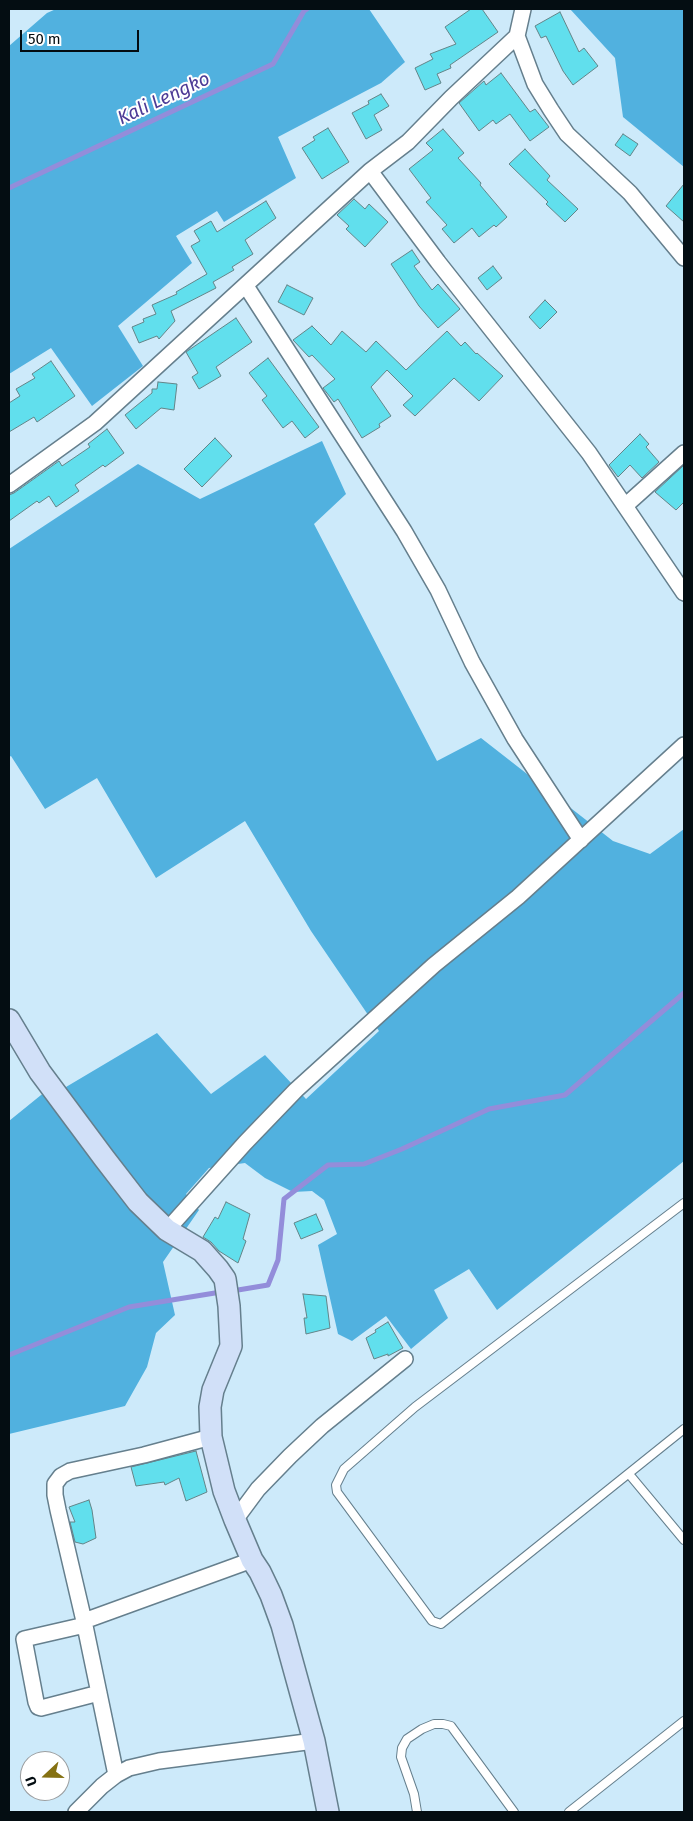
<!DOCTYPE html>
<html>
<head>
<meta charset="utf-8">
<style>
	body { margin:0 }
	#map { position:relative; width:693px; height:1821px; overflow:hidden; background:#cdeafa; font-family:"Fira Sans",sans-serif }
	canvas { display:block }
	.frame { position:absolute; inset:0; border:10px solid #040d12; pointer-events:none }
	.north { position:absolute; left:20px; top:1751px; width:50px; height:50px; box-sizing:border-box; background:#fff; border:1px solid #9b9ea0; border-radius:50%; rotate:249deg; font-size:14px; font-weight:700; line-height:20px; text-align:center; color:#040d12 }
	.north::after { content:''; display:block; margin:auto; width:18px; height:22px; background:#857112; clip-path:polygon(50% 0,100% 100%,50% 72%,0 100%) }
	.scale { position:absolute; left:20px; top:30px; width:119px; height:22px; box-sizing:border-box; border:2px solid #040d12; border-top:0; padding-left:6px; font-size:15px; line-height:18px; white-space:nowrap; color:#040d12; -webkit-text-stroke:4px #fff; paint-order:stroke }
</style>
</head>
<body>
<div id="map">
<canvas width="693" height="1821"></canvas>
<div class="frame"></div>
<div class="north">U</div>
<div class="scale">50 m</div>
</div>
<script>
const g = document.querySelector('canvas').getContext('2d');
g.lineJoin = 'round';
function fillPath(path, color) {
  g.fillStyle = color;
  g.fill(path, 'evenodd');
}
function shape(rows) {
  const path = new Path2D();
  for (const r of rows) {
    path.moveTo(r[0], r[1]);
    for (let i = 2; i < r.length; i += 2) path.lineTo(r[i], r[i + 1]);
  }
  return path;
}
function stroke(path, color, width, dash) {
  g.strokeStyle = color;
  g.lineWidth = width;
  g.lineCap = dash ? 'butt' : 'round';
  g.setLineDash(dash || []);
  g.stroke(path);
}
function drawText(font, color, halo, rows, align = 'center') {
  g.font = font + ' "Fira Sans",sans-serif';
  g.lineWidth = 4;
  g.setLineDash([]);
  g.textBaseline = 'middle';
  g.strokeStyle = halo;
  g.fillStyle = color;
  for (const [text, x, y, turn = 0] of rows) {
    g.save();
    g.translate(x, y);
    g.rotate((+turn || 0) * Math.PI / 180);
    g.textAlign = isNaN(turn) ? turn : align;
    if (halo) g.strokeText(text, 0, 0);
    g.fillText(text, 0, 0);
    g.restore();
  }
}
fillPath(shape([
	[56,9,369,9,405,62,381,83,278,137,296,178,224,222,217,211,176,236,192,263,118,326,143,366,92,406,51,348,9,374,9,46,47,13],
	[570,9,684,9,684,167,623,117,615,58],
	[322,441,346,494,314,524,437,761,481,738,613,841,650,854,684,829,684,1161,497,1310,469,1269,434,1290,448,1318,411,1349,386,1316,352,1341,338,1334,318,1245,337,1234,324,1200,312,1191,293,1192,265,1178,245,1163,209,1168,186,1194,199,1210,163,1262,175,1315,156,1333,147,1367,125,1406,9,1434,9,1121,46,1091,52,1098,66,1087,157,1033,211,1094,265,1055,306,1099,379,1031,311,931,245,821,156,878,97,778,45,809,11,756,9,757,9,549,138,464,200,499]
]), '#51b1df');
stroke(shape([
	[9,188,273,64,304,11,307,9],
	[232,1291,268,1285,278,1260,284,1199,328,1165,364,1164,402,1149,489,1109,565,1095,684,993],
	[9,1355,129,1307,221,1292]
]), '#938dda', 5);
const building = shape([
	[471,9,482,9,498,32,450,65,451,68,437,74,441,83,425,90,415,68,433,59,430,54,456,44,445,27,471,9],
	[560,12,579,52,584,48,598,66,573,85,563,71,546,36,541,38,535,26,560,12],
	[501,73,530,112,535,109,549,127,530,141,510,114,496,124,493,120,479,131,459,103,484,81,486,85,501,73],
	[381,94,389,106,374,115,382,130,366,139,352,113,369,104,368,101,381,94],
	[328,128,349,162,322,179,302,148,315,140,313,137,328,128],
	[443,129,464,153,458,158,481,183,480,185,507,217,496,227,494,225,479,237,472,228,454,243,442,229,447,225,426,202,431,198,409,169,433,150,426,143,443,129],
	[623,134,638,144,630,156,615,145,623,134],
	[525,149,550,176,547,180,578,209,565,222,546,204,548,202,509,164,525,149],
	[684,184,684,222,666,206,684,184],
	[354,199,365,209,369,204,388,222,365,247,346,229,349,226,337,215,354,199],
	[266,201,276,218,245,240,253,254,232,267,234,270,213,282,216,288,171,311,175,321,159,339,157,336,139,343,132,327,144,322,143,319,156,314,152,305,177,294,176,292,207,274,191,246,200,241,194,231,211,221,217,232,266,201],
	[412,250,420,262,414,266,432,290,438,284,460,309,438,328,419,306,391,264,412,250],
	[493,266,502,278,487,290,478,278,493,266],
	[287,285,313,298,304,315,278,302,287,285],
	[545,300,557,312,540,329,529,317,545,300],
	[236,318,252,342,216,367,221,376,199,389,192,377,198,373,186,352,236,318],
	[312,326,331,345,342,331,366,352,376,341,406,370,447,331,461,346,465,342,476,354,477,353,503,376,479,401,454,378,415,416,403,405,413,396,387,370,371,387,391,416,379,424,380,427,362,438,338,399,334,402,323,388,335,379,312,355,309,357,293,340,312,326],
	[268,358,319,427,305,438,292,421,283,428,262,400,267,396,249,373,268,358],
	[51,361,75,396,37,422,34,417,9,432,9,403,20,396,16,389,35,378,32,374,51,361],
	[158,382,177,384,174,410,161,408,136,429,125,415,152,393,152,389,157,389,158,382],
	[107,429,124,453,105,467,103,465,75,485,79,491,56,507,49,496,39,503,37,501,9,521,9,495,14,493,59,461,62,466,90,447,88,444,107,429],
	[640,434,649,444,646,447,659,462,642,478,630,465,618,477,609,465,640,434],
	[215,438,232,456,202,487,184,469,215,438],
	[684,465,684,502,676,510,655,492,684,465],
	[226,1202,250,1214,243,1239,246,1241,238,1263,219,1251,211,1242,203,1237,215,1217,218,1219,226,1202],
	[316,1214,323,1230,301,1239,294,1223,316,1214],
	[303,1294,326,1296,330,1328,306,1334,304,1318,307,1318,303,1294],
	[388,1322,403,1348,388,1356,388,1354,374,1359,366,1338,376,1332,375,1330,388,1322],
	[196,1451,207,1492,186,1501,179,1478,165,1485,164,1482,136,1486,131,1467,196,1451],
	[89,1500,92,1510,96,1538,83,1544,75,1542,70,1522,75,1522,69,1507,89,1500]
]);
fillPath(building, '#61dfed');
stroke(building, '#638488', 1);
const lane = shape([
	[684,1203,415,1407,344,1469,336,1485,337,1492,432,1621,441,1624,684,1429],
	[629,1474,684,1540],
	[417,1812,414,1794,401,1757,402,1748,407,1739,422,1729,434,1724,443,1724,451,1726,514,1812],
	[569,1812,684,1721]
]);
const street = shape([
	[523,9,517,36,451,98,408,142,370,171,438,262,589,453,684,593],
	[517,36,535,84,551,110,567,134,630,193,684,258],
	[246,286,404,531,438,590,472,662,515,739,581,840],
	[9,485,95,423,370,171],
	[625,506,684,453],
	[167,1230,245,1143,296,1090,434,965,518,897,684,745],
	[235,1520,258,1489,290,1456,322,1426,405,1359],
	[84,1621,252,1560],
	[85,1625,24,1639,36,1702,38,1707,41,1708,99,1693],
	[116,1775,84,1621,58,1510,55,1495,55,1484,61,1476,70,1471,144,1455,211,1437],
	[76,1812,102,1786,116,1775,129,1768,159,1761,314,1741]
]);
const secondary = shape([
	[9,1020,40,1072,104,1158,138,1202,167,1230,202,1251,218,1269,225,1279,229,1306,231,1346,213,1390,210,1407,211,1437,224,1491,235,1520,252,1560,260,1572,271,1595,282,1625,314,1741,328,1812]
]);
stroke(lane, '#657f8d', 10);
stroke(street, '#657f8d', 18);
stroke(secondary, '#657f8d', 24);
stroke(lane, '#fff', 8);
stroke(street, '#fff', 15);
stroke(secondary, '#d1e0f8', 21);
drawText('italic 19px', '#4c3b96', '#fff', [
	["Kali Lengko",164,99,-25]
]);
</script>
</body>
</html>
